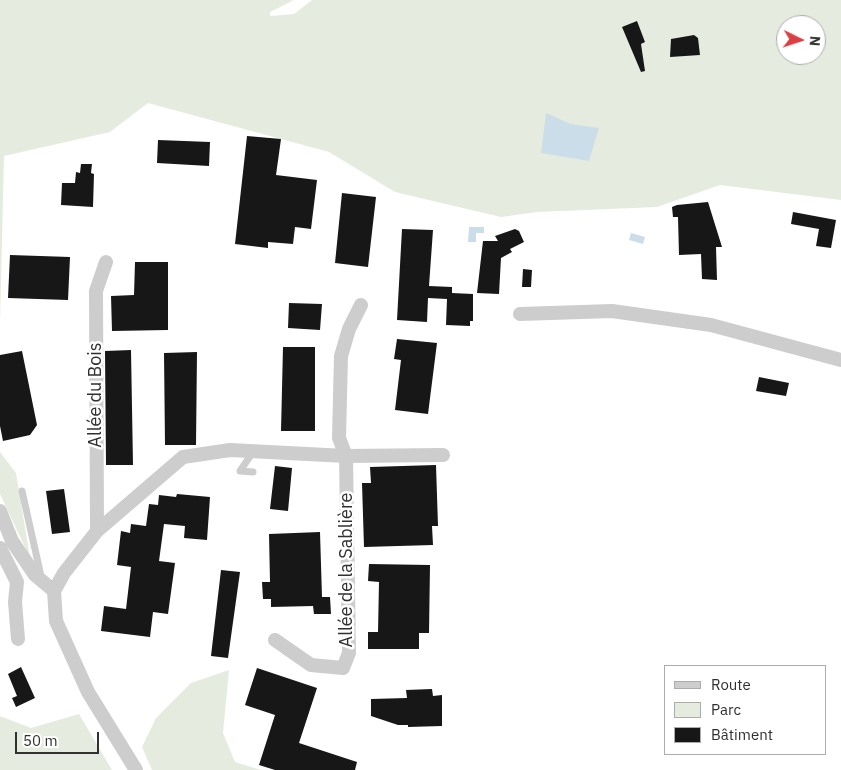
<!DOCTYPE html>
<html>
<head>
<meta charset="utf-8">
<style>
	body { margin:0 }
	#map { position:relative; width:841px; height:770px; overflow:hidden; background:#fff; font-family:"IBM Plex Sans",sans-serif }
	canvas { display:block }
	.legend { position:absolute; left:664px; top:665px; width:162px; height:90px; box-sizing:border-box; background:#fff; border:1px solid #acacac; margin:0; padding:6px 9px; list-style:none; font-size:15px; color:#303030 }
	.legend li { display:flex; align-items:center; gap:10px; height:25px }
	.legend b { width:25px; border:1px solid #acacac }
	.north { position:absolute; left:776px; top:15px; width:50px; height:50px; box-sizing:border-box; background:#fff; border:1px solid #acacac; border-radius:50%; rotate:94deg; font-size:14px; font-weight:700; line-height:20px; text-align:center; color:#303030 }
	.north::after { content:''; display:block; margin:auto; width:18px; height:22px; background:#d93f43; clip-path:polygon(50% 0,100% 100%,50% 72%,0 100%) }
	.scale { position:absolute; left:15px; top:732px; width:84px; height:22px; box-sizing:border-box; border:2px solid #303030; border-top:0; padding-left:6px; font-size:15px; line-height:18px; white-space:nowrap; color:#303030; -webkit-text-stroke:4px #fff; paint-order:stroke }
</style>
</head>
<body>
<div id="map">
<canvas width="841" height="770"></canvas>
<ul class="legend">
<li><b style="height:6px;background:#cdcdcd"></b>Route</li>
<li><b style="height:14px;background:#e5ecdf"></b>Parc</li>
<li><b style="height:14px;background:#171717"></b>Bâtiment</li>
</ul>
<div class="north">N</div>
<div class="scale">50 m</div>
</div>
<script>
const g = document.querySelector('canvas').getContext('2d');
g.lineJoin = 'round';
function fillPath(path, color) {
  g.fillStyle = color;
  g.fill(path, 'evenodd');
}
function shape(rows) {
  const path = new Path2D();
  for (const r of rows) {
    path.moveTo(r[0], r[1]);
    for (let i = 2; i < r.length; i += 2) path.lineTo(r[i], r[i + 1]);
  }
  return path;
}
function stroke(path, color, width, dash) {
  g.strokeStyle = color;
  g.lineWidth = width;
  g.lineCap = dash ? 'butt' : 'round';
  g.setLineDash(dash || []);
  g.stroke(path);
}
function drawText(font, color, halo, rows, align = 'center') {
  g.font = font + ' "IBM Plex Sans",sans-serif';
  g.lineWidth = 5;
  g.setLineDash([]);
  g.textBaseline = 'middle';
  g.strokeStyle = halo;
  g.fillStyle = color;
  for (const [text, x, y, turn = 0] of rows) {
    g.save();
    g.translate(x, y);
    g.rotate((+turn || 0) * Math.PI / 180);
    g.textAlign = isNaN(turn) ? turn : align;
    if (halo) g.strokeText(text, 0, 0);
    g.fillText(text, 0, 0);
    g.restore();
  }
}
fillPath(shape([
	[0,0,294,0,270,12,270,16,294,14,312,0,841,0,841,200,720,185,657,207,537,212,501,217,395,192,329,152,148,103,110,132,4,156,0,323],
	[786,25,816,25,816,55,786,55],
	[0,452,16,473,30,558,0,494],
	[229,670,223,733,235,762,261,770,152,770,142,747,156,718,191,683],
	[79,714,112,770,0,770,0,716,31,728]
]), '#e5ecdf');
fillPath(shape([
	[546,113,571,124,599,128,589,161,541,153],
	[469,227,484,227,484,233,476,233,476,242,468,242],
	[631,233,645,237,643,244,629,240]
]), '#ccddea');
fillPath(shape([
	[637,21,645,42,641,44,645,71,641,72,622,27],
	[694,35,698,38,700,55,670,57,671,39],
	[247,136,281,139,276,175,317,180,311,229,295,227,293,244,268,242,268,248,235,244],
	[158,140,210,142,209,166,157,163],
	[81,164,92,164,91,173,94,174,93,207,61,205,62,183,75,183,76,172,80,173],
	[342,193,376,197,368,267,335,263],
	[708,202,722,247,716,247,717,280,702,279,701,254,679,255,678,217,673,217,672,207,677,205],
	[793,212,836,220,831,248,816,246,819,229,791,224],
	[402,229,433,230,429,286,452,287,452,293,473,294,473,321,470,321,470,326,446,325,447,299,428,298,427,322,397,320],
	[515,229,519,231,524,242,510,249,512,252,501,258,499,294,477,293,483,241,498,241,495,236],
	[10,255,70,257,68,300,8,298],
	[135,262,168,262,168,330,112,331,111,296,134,295],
	[523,269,532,270,531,287,522,287],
	[289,303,322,304,320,330,288,328],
	[397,339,437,343,428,414,395,410,401,360,394,359],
	[283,347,315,347,315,431,281,431],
	[131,350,133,465,106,465,105,351],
	[22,351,37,425,30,435,3,441,0,426,0,355],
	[197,352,196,445,165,445,164,353],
	[759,377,789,383,786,396,756,391],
	[436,465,438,526,432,526,433,545,364,547,362,483,371,483,370,467],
	[275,466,292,468,288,511,270,509],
	[64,489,70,532,52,534,46,491],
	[177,494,210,497,207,540,184,538,185,526,164,524,159,561,175,563,168,614,153,612,150,637,101,631,104,606,126,609,131,567,117,565,121,531,130,533,131,524,146,526,149,504,158,505,159,495,176,497],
	[320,532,322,597,330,597,331,614,314,614,313,606,271,607,271,599,263,599,262,582,270,582,269,534],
	[369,564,430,565,429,633,419,633,419,649,368,649,368,632,378,632,379,582,368,581],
	[221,570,240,572,228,658,211,656],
	[21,667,35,698,16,707,12,698,17,696,8,674],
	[257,668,317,688,299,743,357,762,355,770,275,770,259,765,275,715,245,705],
	[432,689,433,696,442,695,442,726,408,727,408,725,398,725,371,716,371,699,407,698,406,690]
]), '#171717');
stroke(shape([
	[253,472,240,471,253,452],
	[22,491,41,576]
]), '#cdcdcd', 7);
stroke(shape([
	[520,314,612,311,711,325,841,360],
	[0,511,12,541,35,575,54,591],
	[97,531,96,291,106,262],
	[0,548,17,582,15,602,18,639],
	[275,640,311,665,343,668,349,653,346,456,339,438,341,356,349,329,361,305],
	[136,770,88,692,56,621,54,591,64,573,97,531,183,457,230,450,346,456,443,455]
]), '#cdcdcd', 14);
drawText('18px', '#303030', '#fff', [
	["Allée du Bois",96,395,-90],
	["Allée de la Sablière",347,570,-90]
]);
</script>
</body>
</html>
